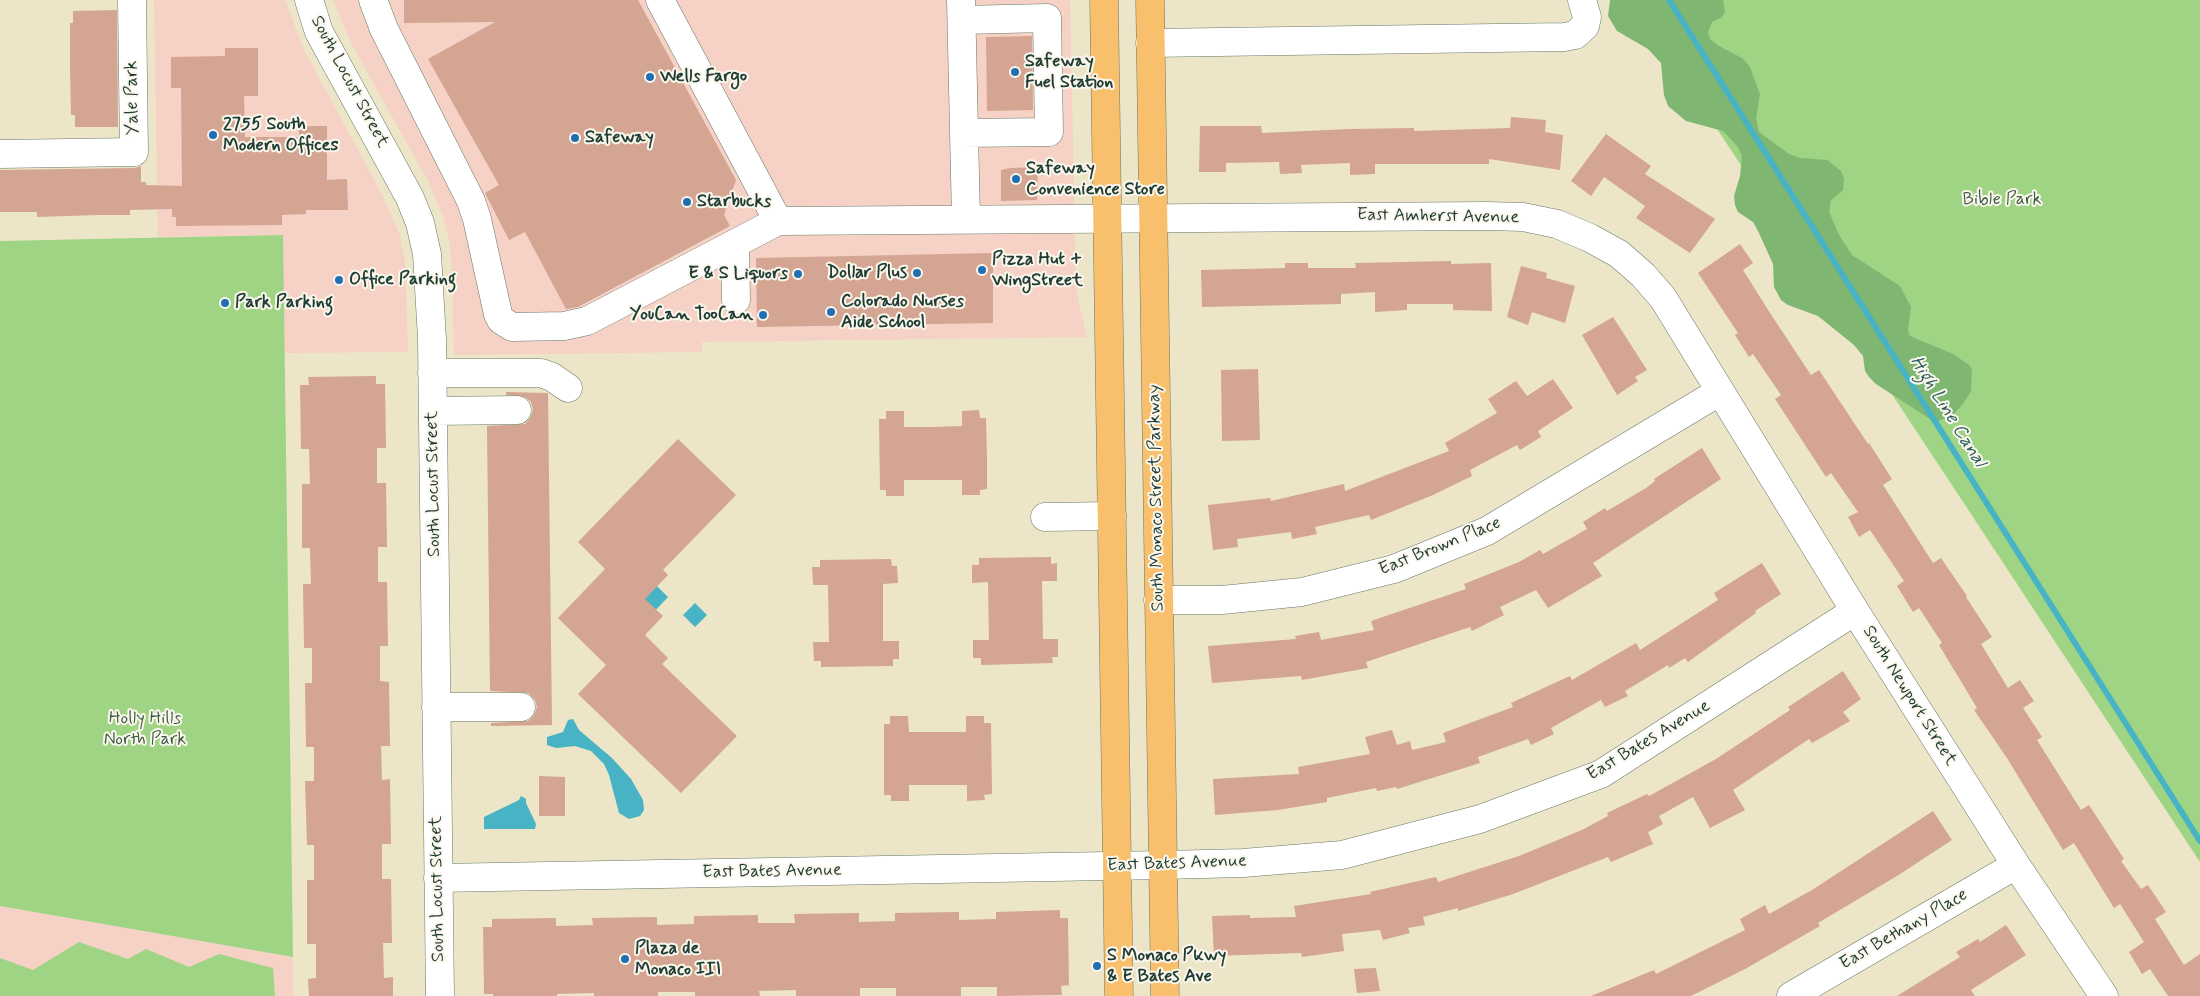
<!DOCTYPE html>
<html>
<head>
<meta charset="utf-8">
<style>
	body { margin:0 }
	canvas { display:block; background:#ece5c7 }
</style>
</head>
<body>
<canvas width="2200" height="996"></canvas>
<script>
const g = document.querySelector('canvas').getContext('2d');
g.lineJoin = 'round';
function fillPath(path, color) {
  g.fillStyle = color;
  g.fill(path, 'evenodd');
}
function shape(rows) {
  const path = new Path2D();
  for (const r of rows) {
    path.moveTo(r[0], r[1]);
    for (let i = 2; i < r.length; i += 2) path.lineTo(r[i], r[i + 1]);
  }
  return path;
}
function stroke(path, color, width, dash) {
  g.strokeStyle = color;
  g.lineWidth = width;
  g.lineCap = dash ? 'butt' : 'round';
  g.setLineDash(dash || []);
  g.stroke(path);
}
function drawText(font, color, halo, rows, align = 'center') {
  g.font = font + ' Mynerve,sans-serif';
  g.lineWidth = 4;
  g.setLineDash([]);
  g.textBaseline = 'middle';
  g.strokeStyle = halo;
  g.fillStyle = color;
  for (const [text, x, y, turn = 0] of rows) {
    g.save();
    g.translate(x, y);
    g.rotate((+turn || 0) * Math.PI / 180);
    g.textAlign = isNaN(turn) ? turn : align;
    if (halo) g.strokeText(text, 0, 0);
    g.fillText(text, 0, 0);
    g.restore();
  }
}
fillPath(shape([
	[154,0,285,0,304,50,384,198,399,233,405,263,408,352,284,353,283,235,158,237],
	[333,0,1070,0,1076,290,1087,337,702,342,702,352,454,355,452,270,449,240,442,213,428,181,350,41],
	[0,906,293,957,293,996,0,996]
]), '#f6d1c5');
fillPath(shape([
	[1632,0,2200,0,2200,862,1971,514],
	[283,235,293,957,0,906,0,241],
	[79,942,128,959,146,949,189,967,219,954,273,968,275,996,0,996,0,958,33,970]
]), '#9fd485');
fillPath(shape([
	[1610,0,1723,0,1725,12,1721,18,1712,22,1708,32,1710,39,1719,46,1742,58,1750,67,1760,94,1756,118,1759,132,1789,154,1800,158,1827,160,1841,171,1844,179,1843,190,1831,200,1829,212,1839,235,1852,255,1900,286,1911,307,1908,331,1910,336,1953,354,1969,365,1972,370,1971,391,1963,404,1952,416,1938,421,1930,419,1876,384,1869,377,1865,371,1863,356,1854,345,1818,316,1788,305,1781,300,1774,287,1773,264,1758,231,1753,222,1738,212,1735,205,1734,196,1740,176,1742,156,1738,147,1723,131,1686,121,1668,106,1664,95,1661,63,1648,49,1617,31,1608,16]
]), '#7fb672');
fillPath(shape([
	[655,584,668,597,634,633,623,601],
	[695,603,707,615,695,627,683,615],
	[573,719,579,730,612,758,631,779,643,800,644,810,640,816,629,819,619,813,609,775,604,764,591,751,575,746,556,748,547,745,547,737,563,732,568,720],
	[521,796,526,799,526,803,536,824,535,829,484,829,484,817,519,800]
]), '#47b3c4');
stroke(shape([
	[1669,0,2200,841]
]), '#47b3c4', 6);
fillPath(shape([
	[404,0,638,0,736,180,724,215,730,226,578,307,566,309,525,232,509,240,485,193,499,185,428,59,495,22,404,23],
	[117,10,118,127,75,127,75,115,71,115,70,65,70,23,73,23,73,11],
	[1032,36,1033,110,987,111,986,37],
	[225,48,258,48,258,96,244,96,245,137,299,137,299,126,327,126,327,180,347,179,348,210,306,210,306,214,282,215,282,225,176,226,176,217,172,217,172,209,130,210,130,215,98,215,37,217,37,212,0,212,0,170,134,168,141,166,141,182,146,182,146,185,182,186,181,88,171,88,171,57,225,56],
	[1511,117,1546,120,1545,132,1563,135,1560,170,1489,159,1489,164,1375,164,1375,174,1350,175,1350,163,1301,165,1302,173,1280,174,1279,162,1226,163,1226,172,1199,172,1200,126,1261,126,1262,133,1350,129,1414,128,1414,131,1510,128],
	[1606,134,1651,166,1645,174,1715,219,1690,253,1636,218,1645,206,1604,177,1591,196,1571,181],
	[1038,167,1037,200,1001,201,1001,170,1010,168],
	[1740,244,1753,263,1743,270,1770,313,1811,375,1819,370,1868,444,1869,443,1892,479,1883,485,1933,563,1941,558,1967,596,1966,597,1992,637,1981,644,2008,688,2020,680,2034,701,2023,708,2042,737,2037,740,2081,810,2089,805,2124,859,2121,861,2141,889,2148,885,2166,912,2155,919,2184,965,2200,954,2200,996,2168,996,2150,969,2142,974,2129,952,2144,942,2120,904,2114,908,2074,843,2063,850,2007,758,1974,710,1977,708,1939,645,1942,643,1919,608,1913,612,1897,586,1904,581,1870,530,1859,537,1848,517,1858,512,1831,473,1826,477,1775,399,1781,395,1753,354,1749,357,1735,335,1738,333,1698,273],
	[993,253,993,323,757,327,756,258],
	[1451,261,1451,264,1491,263,1492,311,1453,310,1453,304,1407,304,1407,310,1375,312,1375,292,1341,294,1341,304,1202,307,1201,270,1285,268,1285,263,1308,263,1308,268,1356,268,1355,263],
	[1521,266,1547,273,1546,278,1575,286,1565,323,1532,312,1528,325,1507,317],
	[1613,317,1647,370,1635,377,1638,381,1617,395,1582,335],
	[1258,369,1260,440,1222,441,1221,370],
	[376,376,376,384,385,384,386,448,377,448,377,483,386,483,387,547,378,547,378,582,387,582,388,646,380,646,380,681,389,682,390,746,381,746,382,780,390,779,391,844,382,844,382,879,391,879,392,943,383,943,384,978,393,977,393,996,309,996,308,979,316,978,316,944,307,944,307,880,314,880,314,845,307,845,305,781,314,781,314,747,306,747,305,683,312,683,312,648,304,648,303,584,311,584,310,548,302,548,302,484,310,484,309,449,301,449,300,385,309,385,308,377],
	[1553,379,1573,408,1538,431,1541,437,1520,450,1517,445,1470,470,1472,476,1433,495,1371,520,1369,515,1315,527,1317,534,1292,539,1291,532,1237,539,1238,547,1213,550,1208,505,1270,498,1271,501,1344,484,1345,491,1449,451,1445,443,1497,413,1488,399,1516,381,1527,396],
	[506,392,548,393,552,725,491,726,491,723,528,721,534,715,537,707,535,700,528,693,490,691,487,426,525,424,530,418,533,410,531,402,525,397,506,395],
	[979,410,980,418,986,418,987,456,987,489,980,490,980,495,962,495,962,480,904,480,904,496,886,496,886,490,880,490,879,419,886,419,886,411,904,411,904,427,933,427,962,426,962,411],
	[678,439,736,495,663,570,668,575,645,599,663,616,645,635,668,658,662,664,737,736,681,793,578,694,606,665,558,618,605,569,578,542],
	[1702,448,1721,479,1593,563,1602,576,1548,608,1536,590,1500,607,1504,615,1472,631,1470,627,1366,662,1368,668,1302,680,1301,676,1212,683,1208,646,1296,639,1295,636,1319,632,1321,640,1374,630,1371,621,1466,589,1464,584,1519,562,1540,550,1543,554,1587,529,1583,522,1605,508,1607,511,1646,488,1655,481,1654,479],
	[1051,557,1051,564,1057,563,1057,581,1042,581,1043,639,1058,639,1058,657,1052,657,1053,663,981,665,981,658,973,658,973,640,989,640,988,582,972,583,972,565,979,565,979,558],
	[891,559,892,566,897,566,898,583,883,584,883,641,899,641,899,659,893,659,893,666,821,667,821,661,814,661,813,642,829,642,828,585,813,585,812,567,820,567,820,560],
	[1762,563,1781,594,1755,611,1756,613,1688,662,1685,658,1669,668,1668,665,1625,691,1628,696,1605,707,1601,700,1551,728,1554,734,1531,745,1528,739,1478,757,1480,763,1397,789,1396,787,1377,791,1376,788,1327,798,1327,802,1278,810,1215,815,1213,779,1299,774,1298,767,1370,754,1365,737,1392,730,1397,745,1410,741,1412,750,1446,742,1443,733,1513,707,1511,703,1570,676,1572,680,1636,643,1640,650,1718,600,1714,593],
	[1843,671,1861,699,1843,712,1850,721,1812,743,1809,739,1733,790,1745,810,1710,828,1693,797,1659,816,1663,824,1648,832,1653,844,1611,862,1608,857,1513,894,1458,911,1458,908,1423,917,1425,925,1408,928,1410,933,1383,940,1380,930,1342,934,1344,951,1302,957,1301,953,1214,956,1212,916,1250,915,1250,918,1296,917,1294,906,1371,894,1370,892,1436,877,1438,882,1519,856,1582,830,1608,816,1607,813,1647,794,1649,796,1716,759,1790,710,1788,707],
	[890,716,908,716,909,732,966,732,966,716,984,716,984,723,991,723,992,794,984,795,985,800,967,801,967,785,909,785,909,801,891,801,891,795,884,795,884,724,890,724],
	[539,776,565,777,565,816,539,816],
	[1933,811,1952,840,1897,876,1818,923,1820,926,1745,969,1691,996,1591,996,1654,970,1656,974,1745,930,1740,919,1765,905,1769,914,1812,890],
	[1060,910,1060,918,1068,918,1069,985,1061,986,1062,995,997,996,997,987,961,987,961,996,896,996,896,988,860,988,860,996,796,996,796,990,759,991,760,996,695,996,695,992,658,992,658,996,594,996,594,993,557,994,557,996,493,996,493,994,484,994,483,927,492,927,492,919,556,918,556,926,593,925,592,918,657,917,657,925,694,924,694,916,758,915,758,923,795,923,794,914,859,913,859,922,895,921,895,913,959,912,959,920,996,919,996,912],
	[2006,925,2026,955,1971,990,1975,996,1897,996,1960,957,1956,952,1978,939,1980,942],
	[1376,968,1380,991,1357,993,1354,969]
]), '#d3a592');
const minor = shape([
	[309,0,319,32,410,198,420,223,427,254,432,339,440,996],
	[373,0,384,29,471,201,477,219,498,314,501,320,512,327,564,326,587,321,778,221,1487,216,1523,217,1557,224,1590,238,1619,254,1643,275,1663,298,1855,611,2016,865,2104,996],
	[660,0,778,221],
	[961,0,966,219],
	[962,20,1047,18,1049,132,964,133],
	[1150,43,1564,37,1575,35,1585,26,1587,17,1582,0],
	[0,154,134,152,132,0],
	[735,244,736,300],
	[432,373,541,373,552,377,568,388],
	[433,411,517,410],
	[1045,517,1112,516],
	[1158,600,1222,600,1302,592,1394,569,1487,531,1719,392],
	[436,707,521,707],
	[438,878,1164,865,1243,863,1342,855,1480,819,1601,774,1855,611],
	[1791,996,2016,865]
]);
const major = shape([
	[1104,0,1119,996],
	[1150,0,1165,996]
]);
stroke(minor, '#677867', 29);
stroke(major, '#677867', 29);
stroke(minor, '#fff', 28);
stroke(major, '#f8bf6c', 28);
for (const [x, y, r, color] of [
	[1015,72,5,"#1f6fb2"],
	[650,77,5,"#1f6fb2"],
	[213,135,5,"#1f6fb2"],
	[575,138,5,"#1f6fb2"],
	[1016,179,5,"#1f6fb2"],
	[687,202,5,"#1f6fb2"],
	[982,270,5,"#1f6fb2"],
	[917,273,5,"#1f6fb2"],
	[798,274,5,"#1f6fb2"],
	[339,280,5,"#1f6fb2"],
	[225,303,5,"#1f6fb2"],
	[831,312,5,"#1f6fb2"],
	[763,315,5,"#1f6fb2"],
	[625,959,5,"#1f6fb2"],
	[1097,966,5,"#1f6fb2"]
]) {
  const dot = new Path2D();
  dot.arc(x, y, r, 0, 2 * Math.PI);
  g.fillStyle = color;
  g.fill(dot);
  stroke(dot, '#fbf7ec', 2);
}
drawText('bold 18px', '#1f3d34', '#fbf7ec', [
	["Safeway",1025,62],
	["Fuel Station",1025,83],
	["Wells Fargo",660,77],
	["2755 South",223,125],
	["Modern Offices",223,146],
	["Safeway",585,138],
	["Safeway",1026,169],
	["Convenience Store",1026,190],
	["Starbucks",697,202],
	["Pizza Hut +",992,260],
	["WingStreet",992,281],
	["Dollar Plus",907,273,"right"],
	["E & S Liquors",788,274,"right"],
	["Office Parking",349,280],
	["Colorado Nurses",841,302],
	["Aide School",841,323],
	["Park Parking",235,303],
	["YouCan TooCan",753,315,"right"],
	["Plaza de",635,949],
	["Monaco III",635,970],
	["S Monaco Pkwy",1107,956],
	["& E Bates Ave",1107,977]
], 'left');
drawText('18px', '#1f3d34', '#fbf7ec', [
	["South Locust Street",349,82,62],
	["Yale Park",133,98,-91],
	["East Amherst Avenue",1438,217,1],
	["South Locust Street",434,484,-91],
	["South Monaco Street Parkway",1157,498,-91],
	["East Brown Place",1440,547,-22],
	["South Newport Street",1909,696,58],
	["East Bates Avenue",1649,741,-31],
	["East Bates Avenue",1177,864,-2],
	["East Bates Avenue",772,872,-1],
	["South Locust Street",438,889,-91],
	["East Bethany Place",1904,930,-30]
]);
drawText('18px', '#395b44', '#fbf7ec', [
	["Bible Park",2002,200],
	["Holly Hills",145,719],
	["North Park",145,740]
]);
drawText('italic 19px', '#2b605f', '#fbf7ec', [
	["High Line Canal",1947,412,58]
]);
</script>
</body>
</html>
